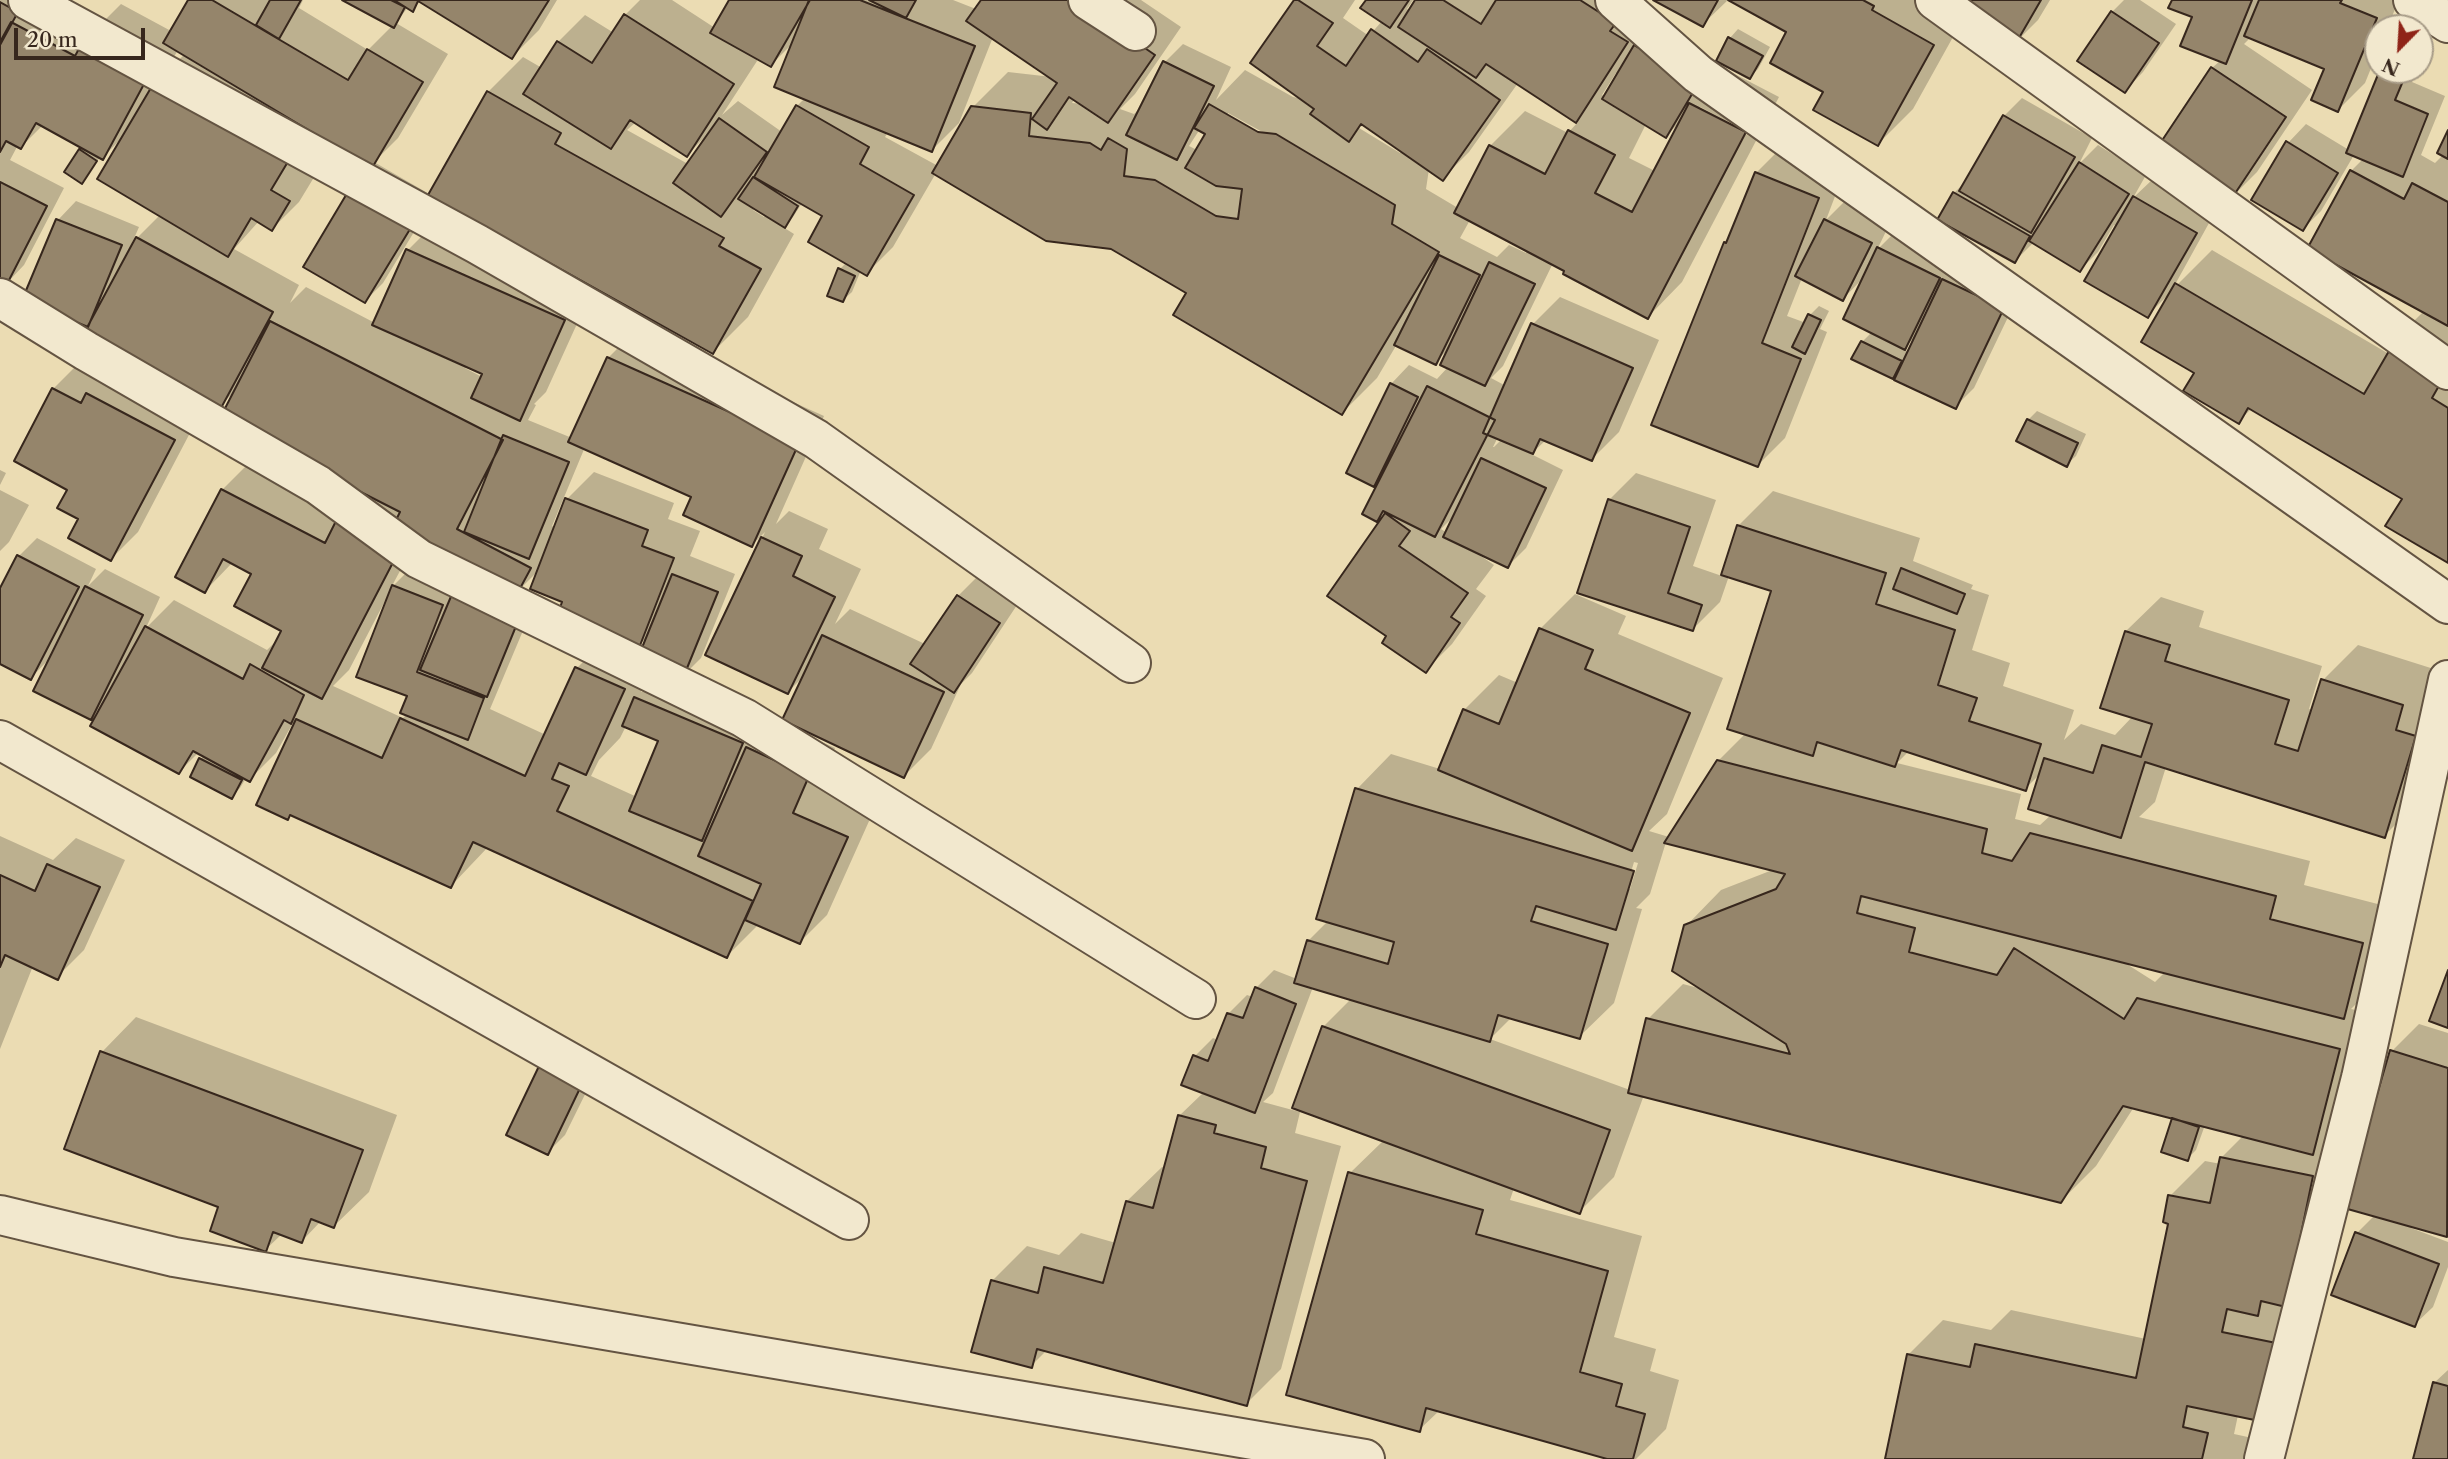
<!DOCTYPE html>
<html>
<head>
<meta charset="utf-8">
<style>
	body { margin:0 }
	#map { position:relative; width:2448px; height:1459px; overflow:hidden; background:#ebdcb3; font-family:"Libre Caslon Text",serif }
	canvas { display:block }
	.north { position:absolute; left:2364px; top:14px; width:70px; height:70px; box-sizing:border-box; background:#f2e8ce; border:2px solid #a79b87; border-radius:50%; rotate:204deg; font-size:19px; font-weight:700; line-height:28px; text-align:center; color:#37271d }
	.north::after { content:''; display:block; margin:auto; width:24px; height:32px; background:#8f2418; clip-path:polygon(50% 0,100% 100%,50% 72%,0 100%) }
	.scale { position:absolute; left:14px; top:28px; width:131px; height:32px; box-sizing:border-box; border:4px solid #37271d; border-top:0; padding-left:9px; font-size:21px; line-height:24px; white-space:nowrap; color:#37271d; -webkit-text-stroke:5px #f2e8ce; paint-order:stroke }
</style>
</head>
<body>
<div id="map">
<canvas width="2448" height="1459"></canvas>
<div class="north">N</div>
<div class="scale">20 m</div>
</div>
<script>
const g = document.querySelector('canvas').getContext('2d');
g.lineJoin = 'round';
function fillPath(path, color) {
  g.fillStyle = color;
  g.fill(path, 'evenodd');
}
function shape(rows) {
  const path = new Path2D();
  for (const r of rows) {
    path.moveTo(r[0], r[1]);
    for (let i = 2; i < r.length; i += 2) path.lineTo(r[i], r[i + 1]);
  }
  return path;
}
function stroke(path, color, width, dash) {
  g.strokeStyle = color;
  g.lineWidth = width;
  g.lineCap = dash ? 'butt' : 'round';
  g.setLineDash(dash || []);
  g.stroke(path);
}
fillPath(shape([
	[0,0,69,0,105,20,121,4,171,31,190,0,303,0,299,8,368,50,393,25,345,0,557,0,539,30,512,57,421,1,412,9,408,7,396,23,448,54,398,138,374,162,431,195,488,92,523,57,542,68,558,42,585,15,614,33,625,15,640,0,672,0,715,28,731,0,953,0,976,9,983,0,1141,0,1181,27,1135,94,1120,109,1134,114,1144,104,1165,62,1183,44,1231,67,1216,100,1245,70,1293,97,1303,99,1296,0,1355,0,1343,18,1369,36,1382,21,1368,0,1413,0,1407,9,1410,11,1417,0,1638,0,1654,14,1633,49,1654,28,1700,94,1725,69,1779,97,1682,282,1648,317,1553,263,1503,366,1491,378,1506,386,1533,324,1560,297,1659,340,1619,432,1592,459,1546,440,1531,454,1563,470,1526,548,1508,566,1479,552,1478,554,1494,565,1476,589,1486,596,1452,644,1425,671,1388,636,1330,596,1387,512,1386,511,1377,520,1383,475,1373,485,1348,472,1391,384,1409,365,1437,379,1448,367,1448,350,1435,362,1397,344,1377,378,1342,413,1188,293,1111,247,936,173,893,247,866,274,861,270,852,292,843,300,840,269,847,262,825,216,802,203,793,217,783,227,794,234,748,317,713,352,505,236,431,204,383,283,365,301,357,181,315,132,297,163,316,174,299,202,272,229,259,221,234,249,299,285,290,303,306,287,375,323,408,250,435,223,591,293,546,392,534,404,536,405,528,420,572,438,608,358,635,331,824,416,776,524,789,511,828,529,819,549,861,569,835,624,850,609,925,644,958,596,976,578,1017,605,972,673,961,684,931,749,904,776,804,676,788,692,707,654,765,532,752,545,693,496,585,447,552,526,556,528,565,504,563,503,594,472,674,503,668,519,700,531,690,556,735,574,701,658,681,678,835,748,819,786,874,810,827,915,800,942,759,924,727,956,488,847,451,886,293,723,276,753,249,780,246,778,240,788,232,796,200,759,205,755,199,752,179,772,101,707,91,718,50,658,31,678,0,662,0,592,19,556,37,538,96,569,88,586,105,569,160,597,146,628,174,600,267,650,279,638,283,630,254,573,233,562,205,591,222,490,249,463,344,512,364,492,234,392,220,406,92,319,87,325,25,299,58,220,76,201,139,227,132,243,160,215,120,140,103,157,101,156,82,182,80,151,84,147,43,125,21,147,18,145,10,160,64,188,24,265,6,284,0,281],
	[993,37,1052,77,1008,72,973,107,938,166,885,137,888,132,932,150,959,123],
	[794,42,805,98,797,106,782,132,738,101,722,115,759,58,771,65],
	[178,50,185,54,166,72,165,72],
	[1616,73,1619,74,1605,97,1602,95],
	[1518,83,1578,122,1568,133,1525,111,1490,146,1458,208,1426,189,1429,169,1442,179,1469,152],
	[1075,98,1084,104,1072,103],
	[1700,107,1754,135,1753,138,1700,111],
	[1228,113,1266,134,1264,137,1228,117],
	[636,122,687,155,705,137,707,138,688,164,627,130],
	[1679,123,1655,171,1629,158,1646,124,1666,136],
	[1364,124,1402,150,1400,153,1359,128],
	[1200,129,1207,133,1197,150,1189,146],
	[755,207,766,214,764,217,753,210],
	[1470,220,1527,250,1526,253,1509,245,1497,257,1460,238],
	[467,366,484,373,482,377,465,368],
	[1498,437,1502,439,1494,447,1493,447],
	[1455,515,1447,533,1441,529],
	[416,541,411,568,394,585,393,584],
	[539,570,565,601,610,635,577,668,546,735,490,709,538,595,521,588],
	[385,601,387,602,409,695,407,714,403,718,333,686,349,670],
	[649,636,644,647,639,645],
	[654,665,664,669,642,692,641,692],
	[626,726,661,740,637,797,591,776,599,760,620,738],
	[1657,0,1728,0,1702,25],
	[1731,0,2050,0,2038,20,2011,47,1963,19,1913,109,1878,144,1825,91,1789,32],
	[2124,0,2140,0,2176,24,2143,72,2125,91,2080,61,2112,12],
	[2173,0,2399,0,2387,28,2378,28,2378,51,2365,83,2338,110,2326,68,2251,37,2244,44,2312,90,2257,172,2230,199,2212,68,2221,60,2194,16],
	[1738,29,1770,47,1758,69,1750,77,1730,38],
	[2384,70,2417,70,2412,82,2445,96,2421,155,2435,163,2443,155,2448,134,2448,561,2404,498,2252,408,2238,422,2197,372,2170,293,2147,316,2117,227,2114,225,2098,252,2080,270,2034,242,2015,261,1954,193,1966,181,2004,116,2022,98,2092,138,2079,164,2098,145,2146,175,2133,198,2153,179,2214,214,2172,290,2212,250,2389,354,2402,333,2424,311,2351,171,2363,159,2354,155,2321,211,2303,229,2288,143,2306,124,2349,150],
	[1783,146,1845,170,1826,220,1844,202,1889,225,1877,250,1897,230,2021,290,1974,388,1955,407,1901,368,1892,377,1862,342,1872,332,1864,277,1843,299,1802,278,1787,316,1806,323,1810,315,1819,306,1829,311,1820,329,1827,332,1785,438,1758,465,1725,243,1730,239,1756,173],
	[1916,336,1909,352,1903,349],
	[80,362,201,412,138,532,111,559,80,518,69,489,53,389],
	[2037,411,2086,434,2076,456,2067,464,2028,420],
	[0,470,6,473,0,485],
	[1636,473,1716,500,1693,566,1722,576,1738,526,1773,491,1920,538,1913,561,1973,585,1971,589,1989,595,1972,650,2010,663,2003,686,2074,710,2064,740,2081,724,2115,735,2133,716,2126,631,2161,597,2204,611,2199,627,2322,666,2309,709,2313,710,2323,680,2358,645,2437,670,2419,801,2384,836,2166,767,2155,802,2139,817,2310,861,2304,885,2397,909,2378,982,2351,1009,2374,1014,2304,1387,2269,1421,2238,1415,2234,1434,2280,1444,2277,1459,1887,1459,1908,1355,1943,1320,1991,1330,2011,1310,2146,1339,2170,1223,2170,1196,2205,1161,2221,1164,2222,1157,2244,1135,2205,1125,2196,1150,2187,1159,2174,1117,2134,1107,2096,1166,2061,1201,1644,1095,1614,1177,1579,1212,1514,1188,1510,1200,1642,1236,1614,1337,1656,1349,1650,1371,1679,1380,1666,1429,1636,1459,1614,1459,1440,1410,1419,1430,1350,1173,1384,1140,1295,1107,1324,1026,1351,999,1313,987,1273,1093,1263,1102,1300,1112,1295,1133,1341,1146,1281,1369,1246,1404,1047,1350,1031,1366,992,1281,1027,1246,1059,1255,1081,1233,1116,1243,1127,1201,1162,1167,1165,1168,1179,1116,1204,1092,1195,1056,1213,1038,1218,1040,1228,1014,1247,995,1253,997,1256,988,1274,970,1297,979,1309,940,1328,921,1357,789,1391,754,1440,769,1464,710,1499,675,1518,683,1540,629,1575,594,1626,616,1618,634,1723,678,1667,814,1649,831,1669,837,1718,761,1746,733,1774,590,1729,576,1720,602,1693,629,1579,592,1609,500],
	[1909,751,2025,789,2041,773,2051,815,2040,825,2015,819,2021,794,1897,763],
	[1666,842,1775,869,1721,890,1686,926,1702,989,1683,984,1648,1019,1630,1090,1490,1039,1512,1017,1579,1037,1614,1003,1642,909,1636,908,1650,894],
	[1634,862,1638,863,1630,889,1626,889],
	[2122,961,2166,971,2155,982],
	[0,490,29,505,9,542,0,551],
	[0,836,53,860,76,838,125,860,84,950,57,977,33,966,0,1049],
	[136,1017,397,1115,369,1192,334,1226,321,1221,302,1241,282,1234,265,1250,221,1206,102,1052],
	[2419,1024,2448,1033,2448,1234,2447,1235,2412,1225,2411,1228,2448,1242,2448,1267,2433,1307,2414,1325,2357,1233,2375,1215,2392,1051],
	[599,1066,565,1135,547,1153,508,1134],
	[2448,1370,2448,1459,2415,1459,2434,1383]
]), '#0003');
const building = shape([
	[188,0,212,0,348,80,367,49,423,82,372,168,163,43,188,0],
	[270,0,301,0,279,39,256,25,270,0],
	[342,0,391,0,405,7,394,28,342,0],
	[394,0,549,0,512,59,418,1,413,12,394,0],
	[729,0,810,0,771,67,710,33,729,0],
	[809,0,860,0,975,46,932,152,774,87,809,0],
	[869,0,916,0,906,18,869,0],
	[981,0,1075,0,1155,55,1108,123,1069,97,1047,130,1032,119,1057,83,966,21,981,0],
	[1294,0,1298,0,1333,23,1317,46,1346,66,1371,29,1418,62,1427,49,1500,100,1443,181,1361,124,1349,142,1310,114,1314,109,1250,63,1294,0],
	[1366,0,1409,0,1390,28,1360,8,1366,0],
	[1415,0,1443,0,1481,24,1496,0,1580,0,1616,23,1610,31,1628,42,1576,123,1486,64,1476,78,1398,27,1415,0],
	[1653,0,1718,0,1703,27,1653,0],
	[1728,0,1863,0,1874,6,1872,10,1934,45,1878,146,1813,110,1823,92,1770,63,1786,32,1728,0],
	[1927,0,2041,0,2012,50,1927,0],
	[2172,0,2252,0,2226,64,2180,46,2192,17,2168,8,2172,0],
	[2259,0,2342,0,2340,3,2377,18,2338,112,2311,100,2324,69,2244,36,2259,0],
	[0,2,18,12,0,45,0,2],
	[2111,11,2159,43,2125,93,2077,61,2111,11],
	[624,14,734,84,687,157,630,120,611,149,523,94,557,41,592,63,624,14],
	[11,22,75,56,85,38,150,73,103,160,36,123,21,149,6,141,0,152,0,42,11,22],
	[1728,37,1763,56,1750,79,1716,61,1728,37],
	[1634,45,1698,84,1666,138,1602,99,1634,45],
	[1163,61,1214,86,1177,160,1126,135,1163,61],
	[2211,67,2286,117,2230,201,2155,151,2211,67],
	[2379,72,2403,81,2395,100,2428,114,2403,177,2346,153,2379,72],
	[155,81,289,160,271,190,290,201,272,231,251,218,228,257,97,179,155,81],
	[487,91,561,133,555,144,724,238,719,246,761,269,713,354,503,237,499,244,424,202,487,91],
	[1689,103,1746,132,1648,319,1563,274,1564,271,1454,213,1489,145,1545,174,1568,130,1615,155,1595,193,1632,212,1689,103],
	[1209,104,1258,132,1276,134,1395,205,1392,224,1439,252,1342,415,1173,315,1186,293,1111,249,1046,241,932,173,971,106,1031,113,1029,136,1090,143,1101,150,1108,138,1127,149,1124,176,1155,180,1216,216,1238,219,1242,189,1216,186,1185,168,1205,134,1194,128,1209,104],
	[796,105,869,147,860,164,914,195,867,276,808,242,822,216,754,177,796,105],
	[2003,115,2075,157,2031,233,1959,191,2003,115],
	[719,118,767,152,721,217,673,183,719,118],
	[2448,130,2448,159,2437,153,2448,130],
	[2286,141,2338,173,2303,231,2251,200,2286,141],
	[79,149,97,161,82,184,64,172,79,149],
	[2079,162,2129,194,2080,272,2029,241,2079,162],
	[2350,170,2404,199,2412,183,2448,202,2448,326,2307,249,2350,170],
	[1755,172,1819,198,1762,343,1801,359,1758,467,1651,425,1724,242,1726,243,1755,172],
	[753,177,798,206,785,228,738,199,753,177],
	[355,180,418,216,365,303,303,267,355,180],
	[0,182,47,206,6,286,0,283,0,182],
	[1953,192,2030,236,2015,263,1937,220,1953,192],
	[2133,196,2197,233,2148,318,2084,281,2133,196],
	[56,219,122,245,88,327,22,300,56,219],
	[1824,219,1872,243,1843,301,1795,276,1824,219],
	[136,237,273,312,221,408,83,335,136,237],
	[1877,247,1940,278,1905,350,1843,319,1877,247],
	[406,249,565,320,520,421,471,398,482,374,372,325,406,249],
	[1439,255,1480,275,1436,365,1394,345,1439,255],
	[1489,262,1535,284,1485,386,1440,365,1489,262],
	[838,268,855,276,843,302,827,296,838,268],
	[1942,279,2004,308,1956,409,1894,380,1942,279],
	[2175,283,2364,394,2400,332,2448,370,2432,398,2448,408,2448,563,2385,526,2402,499,2248,408,2239,424,2183,391,2194,373,2141,342,2175,283],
	[1808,314,1821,320,1805,354,1792,347,1808,314],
	[270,321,503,440,457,529,531,568,517,594,391,530,400,512,219,420,270,321],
	[1531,323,1633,368,1592,461,1540,439,1533,454,1483,433,1531,323],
	[1861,341,1902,361,1893,379,1851,359,1861,341],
	[607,357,799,443,752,547,683,515,691,497,568,442,607,357],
	[1390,383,1418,397,1374,487,1346,473,1390,383],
	[1427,386,1495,420,1435,537,1383,511,1377,522,1362,514,1427,386],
	[52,388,81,403,86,393,175,440,111,561,68,538,78,519,57,508,67,490,14,461,52,388],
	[2027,419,2078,443,2067,467,2016,441,2027,419],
	[503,435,569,462,529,559,464,532,503,435],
	[1481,458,1546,488,1508,568,1443,537,1481,458],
	[221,489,325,543,339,515,401,547,322,699,262,668,281,631,234,606,251,574,223,559,205,593,175,577,221,489],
	[565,498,648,530,642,546,674,558,639,648,557,616,562,602,530,589,565,498],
	[1608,499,1690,527,1668,593,1702,605,1693,631,1577,593,1608,499],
	[1385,513,1410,531,1399,546,1468,593,1451,617,1460,623,1426,673,1382,643,1386,636,1327,596,1385,513],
	[1737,525,1886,573,1876,604,1955,630,1938,685,1977,698,1969,721,2041,744,2026,791,1901,750,1895,767,1817,742,1813,756,1727,729,1771,591,1721,575,1737,525],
	[761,537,802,556,793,576,835,597,788,694,705,655,761,537],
	[17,555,79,587,31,680,0,664,0,588,17,555],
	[1901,568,1965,594,1957,614,1893,589,1901,568],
	[672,574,718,592,683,678,637,660,672,574],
	[392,585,443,605,417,672,484,698,468,740,400,713,407,696,356,677,392,585],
	[85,586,143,615,91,720,33,691,85,586],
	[455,587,521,614,487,697,420,670,455,587],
	[957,595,1000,623,954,693,910,664,957,595],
	[145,626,243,679,250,664,304,695,291,724,284,720,250,782,193,751,179,774,90,726,145,626],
	[1539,628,1593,650,1585,669,1690,713,1632,851,1438,770,1463,709,1499,724,1539,628],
	[2125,631,2170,645,2165,661,2289,700,2275,744,2298,751,2321,679,2403,705,2396,730,2416,736,2385,838,2145,762,2121,838,2028,809,2044,758,2093,773,2102,745,2141,757,2152,724,2100,708,2125,631],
	[822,635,944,692,904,778,782,720,822,635],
	[575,667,625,689,586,775,559,763,552,779,569,786,557,811,753,901,727,958,473,842,451,888,290,815,288,820,256,805,296,719,382,758,400,718,525,776,575,667],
	[634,697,743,743,702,841,629,811,658,741,622,726,634,697],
	[746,747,809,776,793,813,848,837,800,944,745,920,761,884,698,856,746,747],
	[199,758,242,780,232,799,190,777,199,758],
	[1717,760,1987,829,1982,853,2012,861,2030,833,2276,896,2270,919,2363,943,2344,1019,1861,896,1857,913,1915,928,1909,952,1997,975,2014,948,2124,1019,2137,998,2340,1049,2313,1155,2123,1106,2061,1203,1628,1093,1646,1018,1790,1054,1786,1044,1672,971,1684,925,1776,889,1785,874,1664,843,1717,760],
	[1355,788,1634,871,1616,930,1536,906,1531,921,1608,944,1580,1039,1498,1015,1490,1042,1294,983,1307,940,1388,964,1394,942,1316,919,1355,788],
	[47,864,100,887,58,980,5,955,0,967,0,875,35,891,47,864],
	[2448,970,2448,1028,2429,1021,2448,970],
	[1255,987,1296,1004,1255,1113,1181,1085,1193,1055,1208,1061,1227,1013,1243,1018,1255,987],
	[1322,1026,1610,1130,1580,1214,1292,1108,1322,1026],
	[2390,1050,2448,1068,2447,1237,2344,1208,2390,1050],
	[100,1051,363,1150,334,1228,311,1219,302,1243,273,1232,266,1252,210,1231,218,1207,64,1149,100,1051],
	[540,1064,582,1084,548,1155,506,1135,540,1064],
	[1178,1115,1216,1125,1214,1133,1266,1147,1261,1168,1307,1181,1247,1406,1037,1349,1032,1368,971,1352,991,1280,1038,1293,1044,1267,1103,1283,1126,1201,1153,1208,1178,1115],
	[2172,1118,2199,1127,2188,1161,2161,1152,2172,1118],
	[2220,1157,2313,1176,2286,1307,2261,1301,2258,1316,2227,1309,2222,1332,2286,1345,2269,1423,2187,1406,2183,1427,2208,1433,2202,1459,1885,1459,1907,1354,1970,1367,1975,1344,2136,1378,2168,1224,2163,1222,2168,1195,2210,1203,2220,1157],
	[1348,1172,1483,1210,1476,1234,1608,1271,1580,1372,1622,1384,1616,1406,1645,1414,1633,1459,1607,1459,1426,1408,1420,1432,1286,1395,1348,1172],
	[2355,1232,2439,1264,2415,1327,2331,1295,2355,1232],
	[2433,1382,2448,1386,2448,1459,2413,1459,2433,1382]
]);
fillPath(building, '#95856b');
stroke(building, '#37271d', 2);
const minor = shape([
	[28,0,477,244,816,439,1131,663],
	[1088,0,1136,31],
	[1615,0,1698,74,2448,604],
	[1935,0,2448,370],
	[2413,0,2448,23],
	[0,298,86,351,318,485,419,559,744,718,1196,999],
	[0,740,849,1220],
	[0,1215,174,1257,1365,1459],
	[2264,1459,2361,1078,2448,680]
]);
stroke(minor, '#645442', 42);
stroke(minor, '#f2e8ce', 38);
</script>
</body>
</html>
